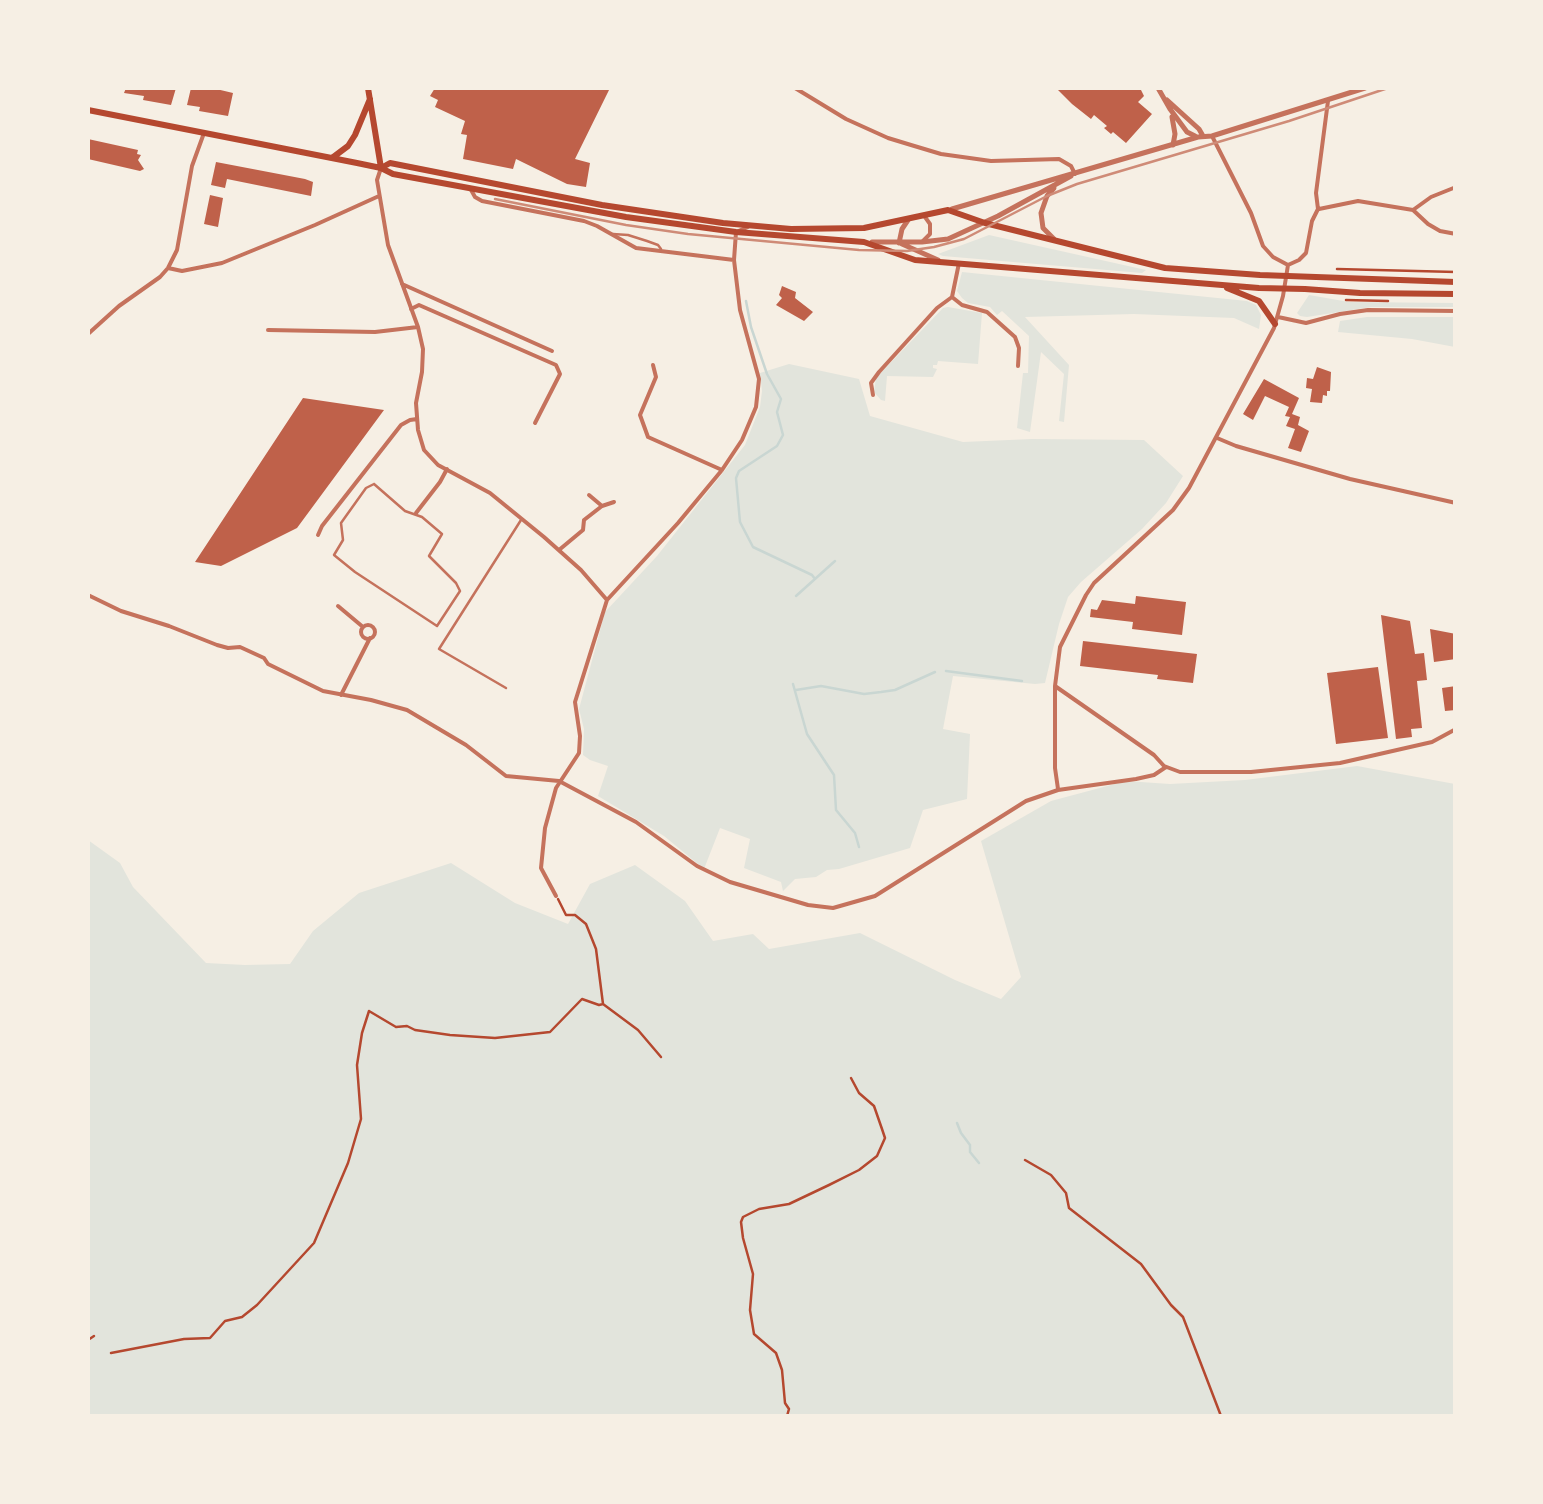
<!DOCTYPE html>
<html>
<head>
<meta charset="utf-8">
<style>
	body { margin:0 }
	#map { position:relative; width:1543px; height:1504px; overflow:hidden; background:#f6efe4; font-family:Inter,sans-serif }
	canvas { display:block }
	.frame { position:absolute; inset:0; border:90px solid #f6efe4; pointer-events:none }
</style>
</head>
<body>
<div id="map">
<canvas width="1543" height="1504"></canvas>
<div class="frame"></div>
</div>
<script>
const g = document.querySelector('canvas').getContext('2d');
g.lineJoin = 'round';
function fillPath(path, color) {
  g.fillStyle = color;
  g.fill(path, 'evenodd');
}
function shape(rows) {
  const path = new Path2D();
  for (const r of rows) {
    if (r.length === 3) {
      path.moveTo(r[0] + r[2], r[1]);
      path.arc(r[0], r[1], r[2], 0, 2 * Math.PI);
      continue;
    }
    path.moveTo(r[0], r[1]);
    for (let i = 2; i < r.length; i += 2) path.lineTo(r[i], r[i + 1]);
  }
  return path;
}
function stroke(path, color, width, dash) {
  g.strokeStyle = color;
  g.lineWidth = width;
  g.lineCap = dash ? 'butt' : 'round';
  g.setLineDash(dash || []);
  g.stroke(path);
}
fillPath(shape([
	[989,235,1146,270,1142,273,943,256,938,254],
	[962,272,1247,301,1256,305,1261,315,1259,329,1234,318,1134,314,1025,317,1069,365,1064,422,1059,421,1064,374,1041,352,1030,432,1017,428,1023,373,1028,373,1029,336,1002,311,997,315,990,307,968,303,962,298,957,291],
	[1309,295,1349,302,1455,303,1455,307,1371,307,1307,317,1300,316,1297,313],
	[948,307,982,313,978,364,938,361,937,365,933,365,933,368,937,369,933,377,887,376,885,401,881,400,874,392,876,378,943,308],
	[1367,317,1455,317,1455,347,1412,339,1338,332,1340,321],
	[789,364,859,379,870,416,963,442,1032,439,1144,440,1183,476,1166,503,1142,529,1081,582,1068,597,1059,624,1045,683,1035,684,953,676,943,729,970,734,967,799,923,810,910,848,839,869,827,870,816,877,795,879,783,891,781,882,744,868,750,839,720,828,704,869,664,836,598,796,608,766,590,760,583,755,584,729,579,709,605,612,657,556,745,445,760,407,762,391,760,373],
	[1357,766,1455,784,1455,1416,88,1416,88,840,120,863,133,887,206,963,245,965,290,964,313,931,359,893,451,863,515,903,568,924,590,884,635,865,685,901,713,941,753,934,769,949,860,933,955,980,1001,999,1021,977,981,841,1051,801,1126,781,1170,784,1245,780]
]), '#e2e4dc');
stroke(shape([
	[746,301,751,327,767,374,781,399,777,412,783,435,777,446,739,471,736,478,740,522,753,547,812,575,815,579],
	[796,596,835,561],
	[946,671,1022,681],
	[793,684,807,734,834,775,836,810,855,833,859,847],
	[796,690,821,686,864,694,881,692,895,690,935,672],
	[957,1123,961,1133,970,1145,970,1152,979,1163]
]), '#c9d6d2', 2.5);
fillPath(shape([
	[126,88,176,88,171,105,143,100,144,96,124,93],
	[191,88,212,88,233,93,228,116,199,111,200,107,187,105],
	[435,88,610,88,575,159,590,163,586,187,567,184,516,159,513,169,463,159,467,135,461,134,465,121,435,107,438,100,430,96],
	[1056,88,1140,88,1144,96,1138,102,1152,114,1126,143,1113,132,1111,134,1104,128,1107,126,1094,115,1091,119,1072,104],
	[88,139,138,150,137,154,141,155,138,160,144,169,140,171,88,159],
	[216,162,305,179,313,182,311,196,227,179,225,188,211,185],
	[210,195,223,198,218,227,204,224],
	[782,286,796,292,795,298,813,312,804,321,776,305,782,298,779,295],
	[1317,367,1331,372,1330,391,1327,391,1327,396,1323,395,1322,403,1310,402,1312,389,1306,388,1307,378,1313,379],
	[1264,379,1299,398,1292,414,1300,417,1298,425,1309,431,1301,452,1288,448,1295,429,1286,426,1290,417,1285,416,1289,407,1265,396,1253,420,1243,414],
	[303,398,384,410,297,528,221,566,195,562],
	[1136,596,1186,602,1182,635,1132,629,1133,622,1090,617,1091,609,1097,610,1102,600,1135,604],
	[1381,615,1410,621,1415,654,1424,653,1427,680,1417,681,1422,728,1411,729,1412,737,1396,739],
	[1430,629,1456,634,1456,659,1434,662],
	[1083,641,1197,654,1193,683,1157,679,1158,675,1080,666],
	[1378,667,1388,738,1336,744,1327,673],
	[1456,686,1456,710,1445,711,1442,688]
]), '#bf614a');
stroke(shape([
	[1337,269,1456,272],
	[1346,300,1388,301],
	[558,899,566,915,575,915,586,924,596,949,603,1004,638,1030,661,1057],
	[1025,1160,1051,1175,1066,1193,1069,1208,1141,1264,1171,1305,1183,1317,1221,1416],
	[88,1340,94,1336],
	[111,1353,184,1339,210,1338,225,1321,242,1317,257,1305,314,1243,348,1163,361,1119,357,1065,362,1033,369,1011,396,1027,407,1026,415,1030,450,1035,495,1038,550,1032,582,999,599,1005,603,1004],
	[787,1416,789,1409,785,1403,782,1370,776,1353,754,1334,750,1310,753,1274,743,1238,741,1222,743,1217,759,1209,789,1204,829,1185,859,1170,877,1156,885,1138,882,1129,874,1106,859,1093,851,1078]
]), '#b5482f', 2.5);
stroke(shape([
	[613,234,628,235,647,241,658,245,661,249],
	[374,484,405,511,422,517,442,534,429,556,456,583,460,591,437,626,355,572,334,555,343,540,341,523,366,488,374,484],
	[506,688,439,649,521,520]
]), '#c5725c', 2.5);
stroke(shape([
	[795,88,846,119,888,138,911,145,941,154,991,161,1059,159,1071,166,1075,174],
	[1212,136,1251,213,1263,246,1273,257,1288,265],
	[381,168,377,180,388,245,418,327,423,349,422,372,416,403,418,430,424,450,438,465,490,493,544,537,581,570,607,600],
	[470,188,475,197,482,201,584,221,597,226,636,248,734,260],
	[1319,209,1358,201,1413,210,1431,197,1456,187],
	[1413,210,1428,224,1440,231,1456,234],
	[922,242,930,234,930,224,925,217],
	[959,263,952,297,962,305,987,312,1015,337,1019,348,1018,366],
	[1288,265,1299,260,1306,253,1312,221,1318,209,1316,193,1328,101],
	[168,268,182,271,222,263,315,225,379,196],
	[402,284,552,351],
	[411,309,419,305,556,365,560,374,535,423],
	[1278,317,1306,323,1340,314,1368,310,1456,311],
	[268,330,375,332,418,327],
	[88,334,119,306,160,277,168,268,177,250,192,166,204,133],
	[653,365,656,377,640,415,648,437,722,470],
	[873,395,871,383,879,372,937,308,952,297],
	[1217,438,1236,446,1350,479,1456,503],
	[602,506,614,502],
	[416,513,440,482,447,469],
	[318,535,322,526,401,425,410,420,417,419],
	[559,550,583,530,584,520,602,506,589,495],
	[88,595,121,611,169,626,217,645,228,648,240,647,264,658,268,664,323,691,371,700,407,710,466,745,506,776,559,781,636,822,697,866,730,882,808,905,833,908,875,896,1026,801,1058,790,1136,779,1154,775,1166,767],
	[338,606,363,627],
	[368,632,7],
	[1055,686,1154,755,1164,766,1180,772,1251,772,1340,763,1432,742,1456,729],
	[341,695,370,638],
	[1058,789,1055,768,1055,686,1060,647,1086,595,1094,583,1173,510,1189,488,1274,328,1283,296,1288,265],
	[556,896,541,868,545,828,556,788,579,753,580,736,575,702,607,600,678,523,722,470,742,440,756,407,759,379,740,310,734,260,736,232,748,227]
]), '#c5725c', 4);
stroke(shape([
	[1158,88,1170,109,1187,132,1195,136],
	[1167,100,1199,129,1203,136],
	[1172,117,1175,134,1173,145],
	[1054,188,1047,196,1041,213,1043,228,1054,239],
	[952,209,1198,137,1212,136,1365,88],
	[872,242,922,242,948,239,998,216,1071,176],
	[899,243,902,229,908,220],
	[902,244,938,260]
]), '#c5725c', 5);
stroke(shape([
	[368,88,381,168],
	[88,110,357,163,381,168,393,174,626,217,736,232,864,242,915,260,1259,288,1305,289,1360,293,1456,294],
	[332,158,348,146,355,135,370,99],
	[381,168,390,163,602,205,723,223,791,229,864,228,948,210,985,223,1165,268,1260,275,1456,282],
	[1227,288,1259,301,1275,324]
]), '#b5482f', 6);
stroke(shape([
	[495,199,626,225,688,234,859,250,907,251,934,247,964,239,1047,196,1077,184,1289,121,1388,88]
]), '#cf8b77', 2.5);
</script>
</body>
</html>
